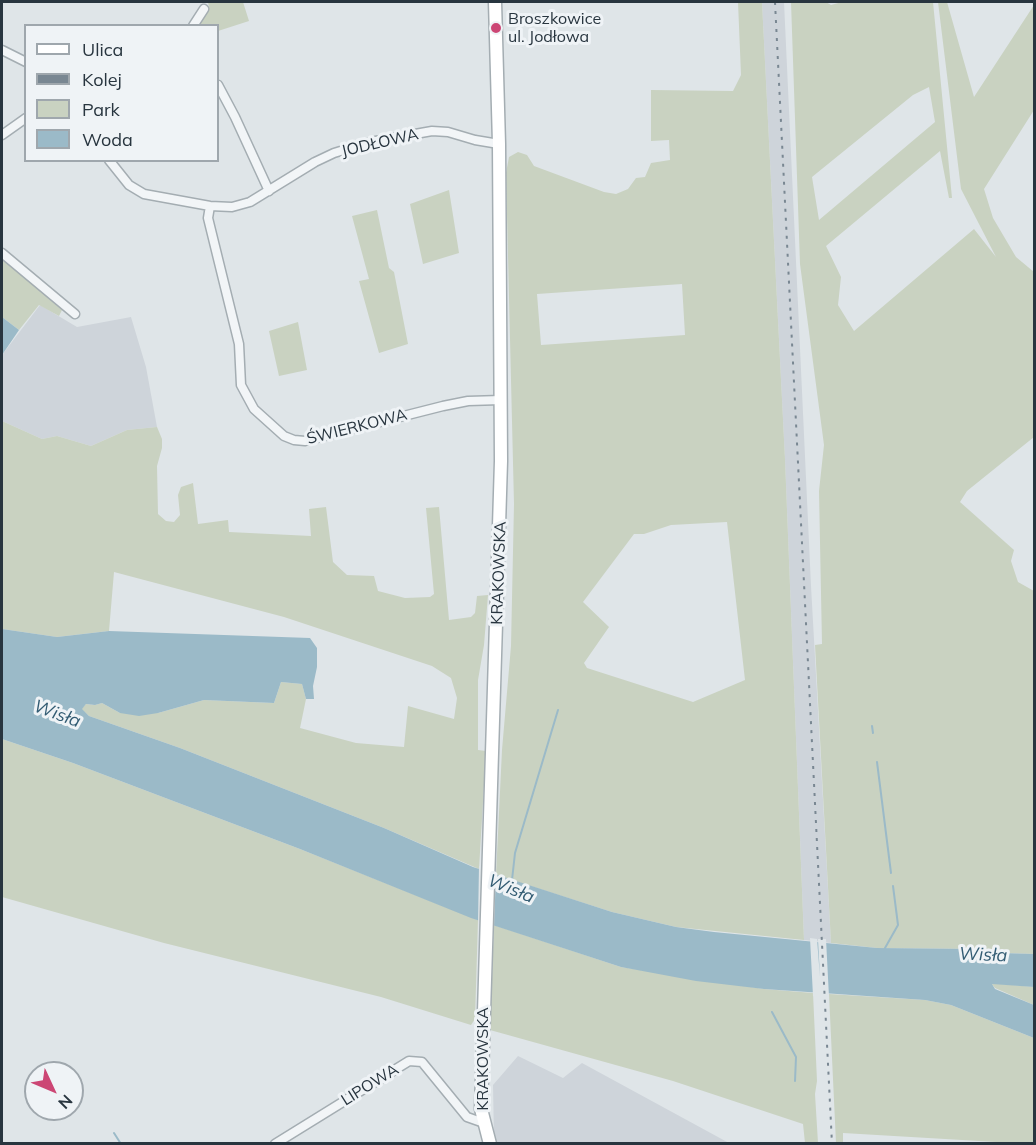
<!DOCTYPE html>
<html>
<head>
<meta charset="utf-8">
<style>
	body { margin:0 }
	#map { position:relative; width:1036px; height:1145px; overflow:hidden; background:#dfe5e8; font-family:Mulish,sans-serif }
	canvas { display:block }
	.frame { position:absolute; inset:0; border:3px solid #28353f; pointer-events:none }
	.legend { position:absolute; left:24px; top:24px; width:195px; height:138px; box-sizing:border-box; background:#eff3f6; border:2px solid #9fa7ad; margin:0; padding:8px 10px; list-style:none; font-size:18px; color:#28353f }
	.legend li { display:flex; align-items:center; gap:12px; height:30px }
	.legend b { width:30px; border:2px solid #9fa7ad }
	.north { position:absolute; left:24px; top:1061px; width:60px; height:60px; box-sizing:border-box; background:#eff3f6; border:2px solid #9fa7ad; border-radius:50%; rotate:134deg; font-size:16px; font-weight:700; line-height:24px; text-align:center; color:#28353f }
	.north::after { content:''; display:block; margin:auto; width:21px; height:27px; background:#cc4674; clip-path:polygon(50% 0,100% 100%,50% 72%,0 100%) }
</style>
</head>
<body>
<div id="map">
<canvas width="1036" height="1145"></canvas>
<div class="frame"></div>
<ul class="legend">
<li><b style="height:8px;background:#fff"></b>Ulica</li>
<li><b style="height:8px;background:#798792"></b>Kolej</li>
<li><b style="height:16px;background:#c9d2c1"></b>Park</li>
<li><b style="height:16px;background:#9bbac8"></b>Woda</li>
</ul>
<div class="north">N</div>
</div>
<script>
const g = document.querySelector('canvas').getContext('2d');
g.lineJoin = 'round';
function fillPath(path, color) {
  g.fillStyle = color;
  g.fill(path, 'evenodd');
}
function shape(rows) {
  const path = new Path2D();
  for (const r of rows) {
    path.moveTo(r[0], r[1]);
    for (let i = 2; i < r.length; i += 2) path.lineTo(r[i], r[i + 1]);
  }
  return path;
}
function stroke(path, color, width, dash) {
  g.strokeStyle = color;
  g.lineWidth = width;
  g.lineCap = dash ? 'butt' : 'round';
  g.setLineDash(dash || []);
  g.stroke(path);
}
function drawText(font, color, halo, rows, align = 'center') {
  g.font = font + ' Mulish,sans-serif';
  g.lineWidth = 6;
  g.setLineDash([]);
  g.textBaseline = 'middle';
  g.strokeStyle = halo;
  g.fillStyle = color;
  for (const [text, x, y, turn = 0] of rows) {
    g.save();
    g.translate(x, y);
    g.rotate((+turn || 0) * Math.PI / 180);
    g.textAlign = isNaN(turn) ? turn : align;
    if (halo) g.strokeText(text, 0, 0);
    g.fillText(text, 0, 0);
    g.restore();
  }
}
fillPath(shape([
	[762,2,784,2,811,586,831,943,804,940,785,459],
	[40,305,77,327,131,317,146,367,157,427,127,430,91,446,57,436,42,439,2,421,2,355],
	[518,1056,563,1078,582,1063,729,1143,497,1143,494,1138,493,1085]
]), '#ced4da');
fillPath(shape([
	[208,2,243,2,249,21,218,31,218,26,198,26,209,8],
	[738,2,762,2,785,459,804,940,676,927,612,912,496,875,502,750,511,646,514,504,506,173,509,157,518,152,527,155,534,166,604,192,616,194,628,189,636,178,645,177,651,163,670,160,669,140,651,141,651,90,733,91,741,75],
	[682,284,685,335,541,345,537,294],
	[727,522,745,680,693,702,587,668,584,663,609,627,583,602,634,534,644,534,671,525],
	[791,2,826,2,831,5,842,2,933,2,952,198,949,198,940,151,826,246,841,277,838,305,854,331,974,229,996,257,961,189,938,2,947,2,974,97,1034,5,1034,110,984,189,993,218,1016,257,1034,272,1034,437,967,491,960,502,1014,550,1011,561,1018,582,1034,591,1034,954,1001,953,976,949,877,948,831,943,815,645,822,644,819,491,824,445,800,264],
	[929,87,935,122,819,220,812,177,913,95],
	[449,190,459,253,423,264,410,204],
	[377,210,389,268,394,272,408,344,379,353,359,281,369,279,352,216],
	[2,258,62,310,59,316,39,305,19,330,2,317],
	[298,322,307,370,279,376,269,331],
	[2,421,42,439,57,436,91,446,127,430,157,427,162,439,162,448,157,466,158,514,166,521,174,522,180,515,178,495,181,487,193,483,198,524,228,520,229,532,311,536,309,509,326,507,333,562,347,575,374,576,378,591,405,598,430,597,434,594,426,508,439,507,449,620,471,617,475,613,477,596,488,595,484,645,478,680,478,750,486,751,479,869,384,828,180,748,89,716,81,709,86,704,95,705,102,703,120,713,158,713,204,700,274,703,281,682,302,684,306,699,300,728,356,743,404,747,408,706,454,719,457,698,451,678,432,666,284,617,114,572,109,631,57,637,2,629],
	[2,739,73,763,300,849,478,920,475,1019,471,1025,381,997,164,943,2,897],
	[494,925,621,967,764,989,813,993,817,1081,815,1094,818,1143,805,1143,803,1124,673,1081,490,1030],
	[991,983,1034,987,1034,1005,995,988],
	[829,994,925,1000,951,1005,1034,1038,1034,1143,994,1143,996,1142,843,1133,843,1143,836,1143]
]), '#c9d2c1');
fillPath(shape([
	[2,317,19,330,2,355],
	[2,629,57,637,109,631,310,638,317,648,317,667,313,686,314,699,306,699,302,684,281,682,274,703,204,700,158,713,139,716,120,713,102,703,95,705,86,704,82,709,89,716,180,748,384,828,473,867,612,912,676,927,714,932,877,948,976,949,1001,953,1034,954,1034,987,992,984,995,989,1034,1005,1034,1038,951,1005,925,1000,764,989,696,981,621,967,471,918,300,849,73,763,2,739]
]), '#9bbac8');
fillPath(shape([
	[479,866,496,872,494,928,478,923],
	[810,938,817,939,820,977,818,939,826,939,829,997,813,996]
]), '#dfe5e8');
stroke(shape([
	[872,726,873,733],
	[877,762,891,873],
	[512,880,515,853,558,710],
	[885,948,898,925,893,886],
	[772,1012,796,1057,795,1081],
	[114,1133,121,1144]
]), '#9bbac8', 2);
const street = shape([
	[193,26,204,9],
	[2,50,26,62],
	[218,85,235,117,269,191],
	[2,135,26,118],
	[109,160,129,185,144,194,210,206,232,207,250,202,315,162,334,153,370,142,432,131,448,132,475,140,499,144],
	[210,206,208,218,239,344,241,385,254,409,284,436,294,440,305,441,443,406,468,401,501,400],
	[2,253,75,314],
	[275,1144,409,1061,422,1062,467,1117,484,1123]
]);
const secondary = shape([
	[490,1144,481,1109,501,461,499,144,495,2]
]);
stroke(street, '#a4adb2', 11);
stroke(secondary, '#a4adb2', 15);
stroke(street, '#f2f5f7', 8);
stroke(secondary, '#fff', 12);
stroke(shape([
	[775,2,832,1144]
]), '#798792', 2, [3, 6]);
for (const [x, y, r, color] of [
	[496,28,6,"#cc4674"]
]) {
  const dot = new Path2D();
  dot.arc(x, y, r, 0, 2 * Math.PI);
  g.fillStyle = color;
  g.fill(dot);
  stroke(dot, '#eff3f6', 2);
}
drawText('16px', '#28353f', '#eff3f6', [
	["Broszkowice",508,19],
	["ul. Jodłowa",508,37]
], 'left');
drawText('16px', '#28353f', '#eff3f6', [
	["JODŁOWA",380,143,-13],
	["ŚWIERKOWA",357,427,-14],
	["KRAKOWSKA",499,573,-88],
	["KRAKOWSKA",483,1059,-90],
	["LIPOWA",370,1085,-32]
]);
drawText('italic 18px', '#335c73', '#eff3f6', [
	["Wisła",57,714,20],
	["Wisła",511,889,22],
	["Wisła",983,955,2]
]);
</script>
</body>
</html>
